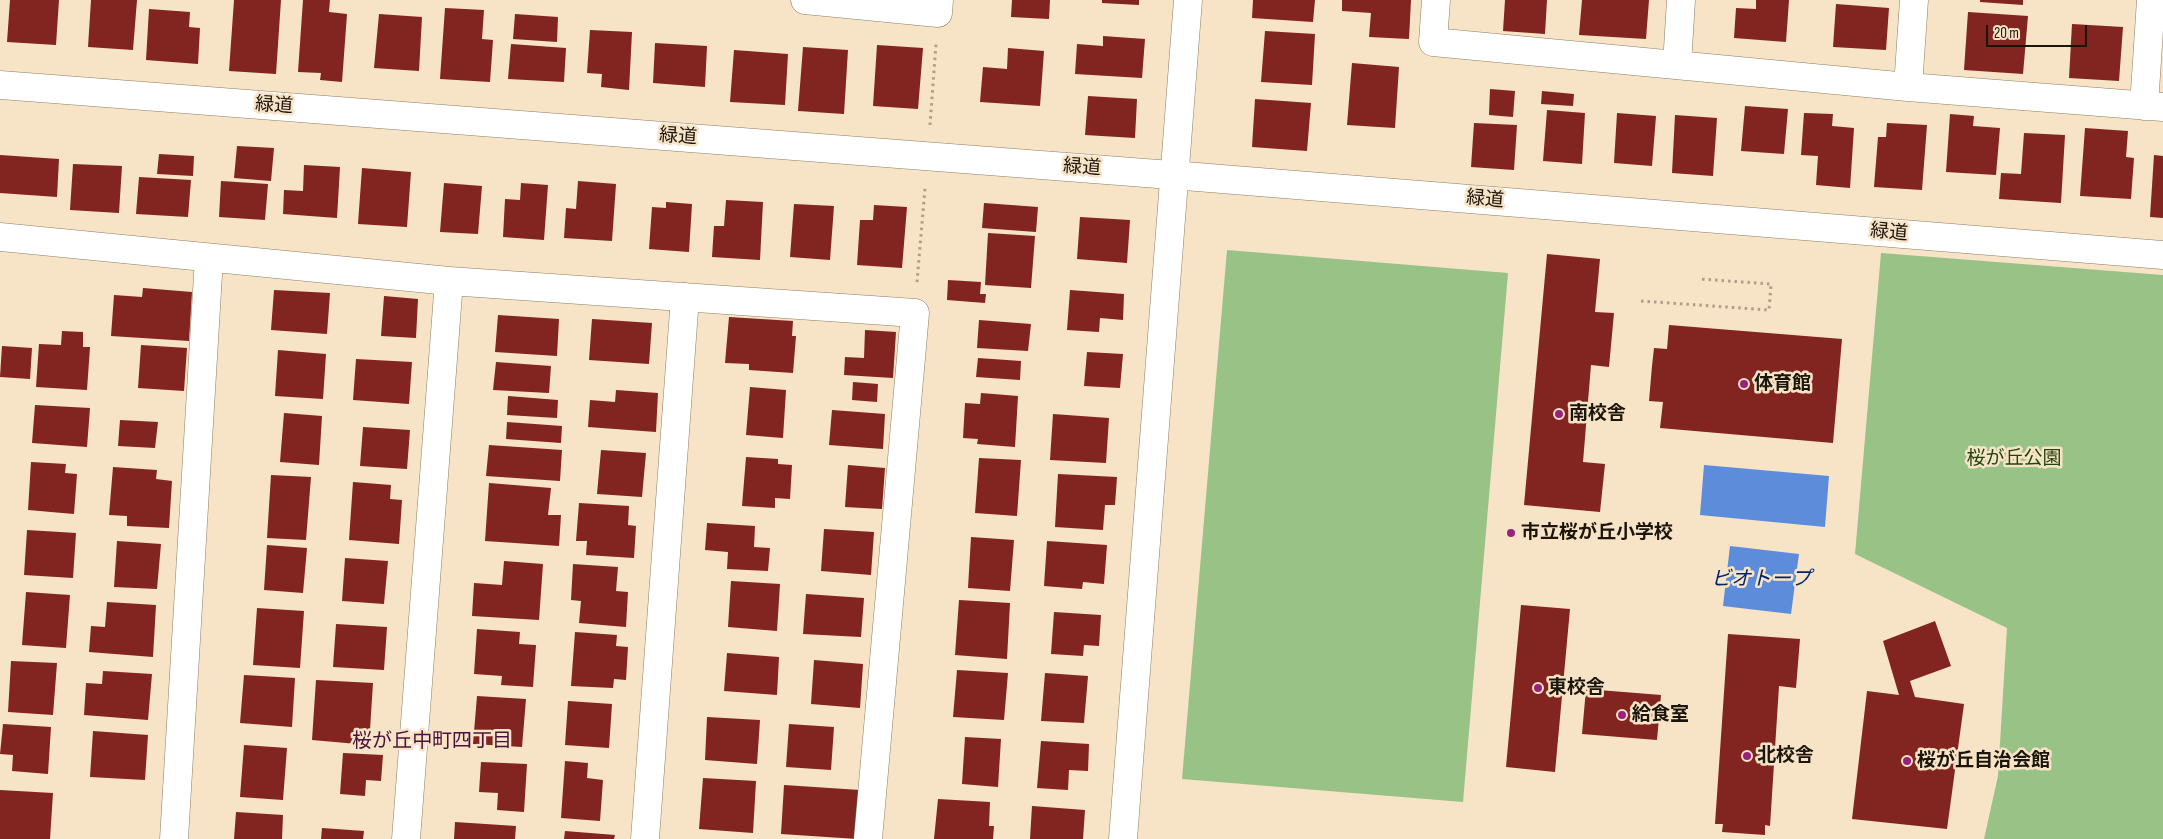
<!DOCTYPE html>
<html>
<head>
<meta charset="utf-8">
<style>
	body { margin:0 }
	#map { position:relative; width:2163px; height:839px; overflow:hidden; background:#f7e3c6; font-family:"Sofia Sans Condensed",sans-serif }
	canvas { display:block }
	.scale { position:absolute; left:1986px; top:25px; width:101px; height:22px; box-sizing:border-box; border:2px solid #1c150b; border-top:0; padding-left:6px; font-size:15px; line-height:18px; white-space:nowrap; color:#1c150b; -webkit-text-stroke:4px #f7e3c6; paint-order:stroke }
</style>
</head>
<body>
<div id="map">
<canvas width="2163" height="839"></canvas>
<div class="scale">20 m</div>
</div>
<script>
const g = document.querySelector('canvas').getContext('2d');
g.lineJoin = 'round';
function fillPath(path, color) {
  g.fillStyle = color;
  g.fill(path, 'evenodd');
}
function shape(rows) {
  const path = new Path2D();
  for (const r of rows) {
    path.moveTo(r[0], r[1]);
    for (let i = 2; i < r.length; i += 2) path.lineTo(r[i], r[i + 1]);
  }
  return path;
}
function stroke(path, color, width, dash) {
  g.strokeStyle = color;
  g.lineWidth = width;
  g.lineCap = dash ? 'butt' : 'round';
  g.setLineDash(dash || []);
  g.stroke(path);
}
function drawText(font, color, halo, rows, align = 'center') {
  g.font = font + ' "Sofia Sans Condensed","Noto Sans JP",sans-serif';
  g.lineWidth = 5;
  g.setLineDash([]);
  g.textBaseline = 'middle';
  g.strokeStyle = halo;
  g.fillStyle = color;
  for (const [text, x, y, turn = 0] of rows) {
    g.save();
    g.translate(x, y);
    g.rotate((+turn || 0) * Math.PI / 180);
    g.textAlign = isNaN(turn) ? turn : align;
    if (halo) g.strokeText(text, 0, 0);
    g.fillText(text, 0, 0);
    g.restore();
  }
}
fillPath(shape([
	[1227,250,1508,273,1463,802,1182,779],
	[1881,253,2163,275,2163,839,1984,839,1998,776,2007,628,1855,554]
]), '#98c286');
fillPath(shape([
	[1704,465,1829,476,1825,527,1700,515],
	[1730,546,1799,554,1791,614,1723,606]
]), '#5d8cdb');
fillPath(shape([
	[10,0,59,0,56,45,7,42],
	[91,0,137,0,133,50,88,47],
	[234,0,281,0,276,74,229,71],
	[303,0,330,0,329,12,347,14,342,82,320,80,321,73,298,72],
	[1012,0,1050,0,1049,19,1011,17],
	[1102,0,1139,0,1139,5,1102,3],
	[1253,0,1315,0,1313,22,1252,18],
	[1342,0,1411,0,1409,39,1369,37,1371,13,1342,11],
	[1505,0,1547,0,1545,34,1503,31],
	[1582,0,1649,0,1646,39,1579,35],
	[1756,0,1789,0,1786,42,1734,38,1736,8,1756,9],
	[1980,0,2023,0,2023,5,1980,2],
	[1836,4,1889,8,1886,50,1833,47],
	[445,8,484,10,482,39,493,40,490,82,440,79],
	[149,9,190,12,189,27,200,28,198,64,146,60],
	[1968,12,2028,16,2023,74,1964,70],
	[379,14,422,17,419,71,374,68],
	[515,14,558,17,557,42,513,39],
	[2072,24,2123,27,2119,81,2069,78],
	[590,30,632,32,629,90,601,87,602,74,587,73],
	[1265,31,1315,34,1312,85,1261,82],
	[1103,36,1145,39,1142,78,1075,74,1077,44,1103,46],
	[655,43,707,46,705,87,653,83],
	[511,44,566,48,564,82,508,79],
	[877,45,923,48,918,109,873,106],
	[803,47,848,50,844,114,798,111],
	[1008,48,1044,51,1040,106,980,102,983,67,1007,69],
	[734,50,788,54,785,105,730,102],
	[1352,63,1399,67,1395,128,1347,125],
	[1490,89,1515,91,1513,117,1489,115],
	[1542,91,1574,94,1573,106,1541,104],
	[1088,96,1137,99,1135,138,1085,135],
	[1255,99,1311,103,1307,151,1252,147],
	[1745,106,1788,109,1784,154,1741,151],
	[1547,110,1585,113,1582,164,1543,161],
	[1617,113,1656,116,1652,166,1614,163],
	[1804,113,1833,114,1832,126,1854,128,1850,188,1816,185,1818,156,1801,155],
	[1950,114,1974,116,1973,126,2000,128,1996,175,1946,172],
	[1675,115,1717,118,1713,176,1672,173],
	[1474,123,1517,125,1514,170,1471,167],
	[1887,123,1927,125,1922,190,1874,187,1878,137,1886,137],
	[2085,128,2128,131,2126,157,2134,158,2131,199,2080,196],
	[2024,133,2065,135,2061,203,1999,199,2001,173,2021,174],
	[237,146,274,148,271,181,234,178],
	[159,154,194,156,193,176,157,174],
	[0,155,59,159,57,197,0,193],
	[2154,155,2163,156,2163,218,2150,217],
	[73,164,122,166,119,213,70,210],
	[304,165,340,167,337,218,283,214,284,190,303,191],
	[362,168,411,172,407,227,358,224],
	[139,177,191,180,188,217,136,214],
	[221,181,268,184,265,220,219,217],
	[578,181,616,184,612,241,564,238,566,208,576,209],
	[444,183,482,186,478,234,440,232],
	[521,183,548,185,544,240,503,237,505,199,520,200],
	[726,200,763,202,760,260,712,257,714,226,724,226],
	[666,202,692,204,689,252,649,249,652,207,666,208],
	[984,203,1038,207,1036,232,982,228],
	[794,204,834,206,830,260,790,257],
	[874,205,907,207,902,268,857,265,860,220,873,220],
	[1080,217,1130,220,1127,263,1077,259],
	[988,233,1035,236,1031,288,985,285],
	[1547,254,1600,259,1595,312,1614,313,1609,367,1591,365,1583,462,1605,464,1600,512,1524,505],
	[948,280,981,282,980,294,986,294,985,303,947,300],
	[143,288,192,292,189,341,111,336,114,295,142,297],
	[274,290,330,293,327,334,271,330],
	[1070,290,1124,294,1123,320,1100,318,1099,332,1067,330],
	[384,296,418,299,416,338,381,336],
	[498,315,559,319,557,356,495,352],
	[729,317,793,321,792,336,796,336,793,373,749,370,749,364,725,363],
	[592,319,652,323,649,364,589,360],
	[979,320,1031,324,1028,351,977,348],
	[1669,325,1842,339,1833,443,1660,428,1663,402,1649,401,1652,366,1654,348,1667,349],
	[865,330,896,332,893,378,844,375,845,357,864,358],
	[62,331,83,332,83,347,90,347,87,390,36,387,39,344,61,345],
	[141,345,187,348,184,391,138,388],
	[2,346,32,348,30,379,0,377],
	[278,350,326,354,323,399,275,396],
	[1087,352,1123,354,1120,388,1084,386],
	[978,358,1021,361,1020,380,976,377],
	[356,359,412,362,409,404,353,400],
	[496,362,551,366,549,393,493,390],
	[853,382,878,384,877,402,852,400],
	[750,387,786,390,783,438,746,435],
	[616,390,658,393,656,432,588,427,590,400,615,402],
	[981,393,1018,396,1015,447,977,444,978,439,963,438,965,403,980,404],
	[508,396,558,400,557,418,507,415],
	[35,405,90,408,87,447,32,443],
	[832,410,885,414,883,449,829,445],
	[284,413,322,416,319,465,280,462],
	[1053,414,1109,418,1106,463,1050,460],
	[120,420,158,422,155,448,118,446],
	[507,422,562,426,561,443,506,439],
	[363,427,410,430,407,469,360,466],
	[489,445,562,450,560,481,486,476],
	[601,450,646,453,642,497,597,494],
	[746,457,778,459,778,464,792,465,790,499,775,498,775,508,742,506],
	[979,458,1021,460,1017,516,975,513],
	[31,462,66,464,65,473,77,474,74,514,28,510],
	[848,465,885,468,882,509,845,507],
	[113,467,157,470,156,479,172,481,169,528,127,526,127,516,109,515],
	[1058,474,1117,477,1115,505,1105,505,1103,530,1055,527],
	[271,475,311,477,306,540,267,538],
	[353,482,391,485,390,499,402,500,399,544,349,540],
	[489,483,551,488,548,515,561,515,559,546,485,541],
	[579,503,629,506,628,525,636,526,634,558,586,555,587,541,576,541],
	[707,523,755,526,754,547,770,548,768,571,727,569,728,552,705,550],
	[824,529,874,532,871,575,821,571],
	[27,530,76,533,73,578,24,575],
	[971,537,1014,540,1010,591,968,588],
	[117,541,161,544,157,589,114,587],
	[1047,541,1107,545,1104,584,1083,582,1082,589,1044,586],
	[267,545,307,548,303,593,264,590],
	[345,558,388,561,384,604,342,601],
	[504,561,543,564,539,620,472,616,474,583,502,585],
	[573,564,618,567,616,591,628,592,626,627,579,623,581,601,571,600],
	[731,581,780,584,777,631,728,627],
	[26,592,70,595,66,648,22,645],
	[806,594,864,598,861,637,803,634],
	[959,600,1010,603,1007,659,955,655],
	[107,602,156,605,153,657,89,652,91,626,105,627],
	[1521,605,1570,609,1555,772,1506,767],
	[257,608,304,611,300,668,253,665],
	[1054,612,1101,615,1099,646,1084,645,1083,656,1051,654],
	[1935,621,1951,666,1910,681,1915,697,1964,704,1947,829,1852,819,1867,691,1899,695,1883,641],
	[336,624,387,627,384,670,333,667],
	[477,629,520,632,519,644,536,645,533,687,501,685,502,676,474,674],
	[575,632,617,635,616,646,628,647,626,680,614,679,613,688,571,686],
	[1728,634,1800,639,1796,688,1779,686,1770,826,1765,825,1765,835,1722,832,1723,824,1715,824],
	[727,653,779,657,777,695,724,691],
	[814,660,863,664,860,708,811,704],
	[11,661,57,663,53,715,8,712],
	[957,670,1008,673,1004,720,953,717],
	[103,671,152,674,148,720,84,715,86,683,102,684],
	[1045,673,1088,676,1084,723,1041,721],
	[244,675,295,678,292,727,240,723],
	[316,680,373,683,369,745,312,740],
	[1586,689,1661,695,1657,740,1582,734],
	[477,696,526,699,522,747,473,744],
	[568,701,612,704,609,748,565,745],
	[707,717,760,720,757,764,705,760],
	[3,724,51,727,48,774,12,771,13,755,0,754],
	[789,724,834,727,831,770,786,767],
	[93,731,148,735,145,780,90,777],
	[965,737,1001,739,998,787,962,784],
	[1041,741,1089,744,1088,771,1069,770,1068,790,1037,788],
	[244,745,287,748,283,800,240,797],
	[343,753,383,755,381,781,366,780,365,796,340,794],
	[565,761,588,763,587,778,603,780,600,821,561,818],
	[481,762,527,764,524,812,497,810,498,793,479,792],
	[703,778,756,781,753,833,699,829],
	[784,785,860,790,857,839,781,834],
	[0,790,53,793,50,839,0,839],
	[938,799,990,802,989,826,994,826,993,839,934,839],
	[1032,806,1085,810,1083,839,1030,839],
	[236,812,283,815,282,839,234,839],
	[455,822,516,826,515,839,454,839],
	[322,828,364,831,363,839,321,839],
	[565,831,615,835,614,839,564,839]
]), '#82241f');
const street = shape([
	[805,0,938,13,939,0],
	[1436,0,1433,42,1908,87,2163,107],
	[1677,65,1681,0],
	[0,85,1197,177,2163,255],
	[1908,87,1914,0],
	[2144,106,2151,0],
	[0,237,449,281],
	[174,839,209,258],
	[406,839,449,281,915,313,868,839],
	[645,839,685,297]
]);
const secondary = shape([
	[1123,839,1188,0]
]);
stroke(street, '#8e7d63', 29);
stroke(secondary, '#8e7d63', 29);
stroke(shape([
	[930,125,936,44],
	[917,282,925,188],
	[1641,301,1769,310,1771,284,1700,279]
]), '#ae9f88', 3, [2.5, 4]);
stroke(street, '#fff', 28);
stroke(secondary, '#fff', 28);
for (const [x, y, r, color] of [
	[1744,384,5,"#99217c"],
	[1559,414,5,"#99217c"],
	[1511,533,5,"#99217c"],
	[1538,688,5,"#99217c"],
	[1622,715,5,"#99217c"],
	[1747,756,5,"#99217c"],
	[1907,761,5,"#99217c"]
]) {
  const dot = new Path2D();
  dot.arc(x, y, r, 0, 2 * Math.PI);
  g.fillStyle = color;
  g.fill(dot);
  stroke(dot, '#f7e3c6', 2);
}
drawText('19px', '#1c150b', '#f7e3c6', [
	["緑道",274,106,4],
	["緑道",678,137,4],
	["緑道",1082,168,4],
	["緑道",1485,200,5],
	["緑道",1889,233,5]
]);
drawText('bold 19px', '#1c150b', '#f7e3c6', [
	["体育館",1754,384],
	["南校舎",1569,414],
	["市立桜が丘小学校",1521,533],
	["東校舎",1548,688],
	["給食室",1632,715],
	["北校舎",1757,756],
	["桜が丘自治会館",1917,761]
], 'left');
drawText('19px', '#21460b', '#f7e3c6', [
	["桜が丘公園",2014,459]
]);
drawText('italic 20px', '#00266b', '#f7e3c6', [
	["ビオトープ",1761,580]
]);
drawText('20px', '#4a113b', '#f7e3c6', [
	["桜が丘中町四丁目",432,742]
]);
</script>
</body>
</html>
